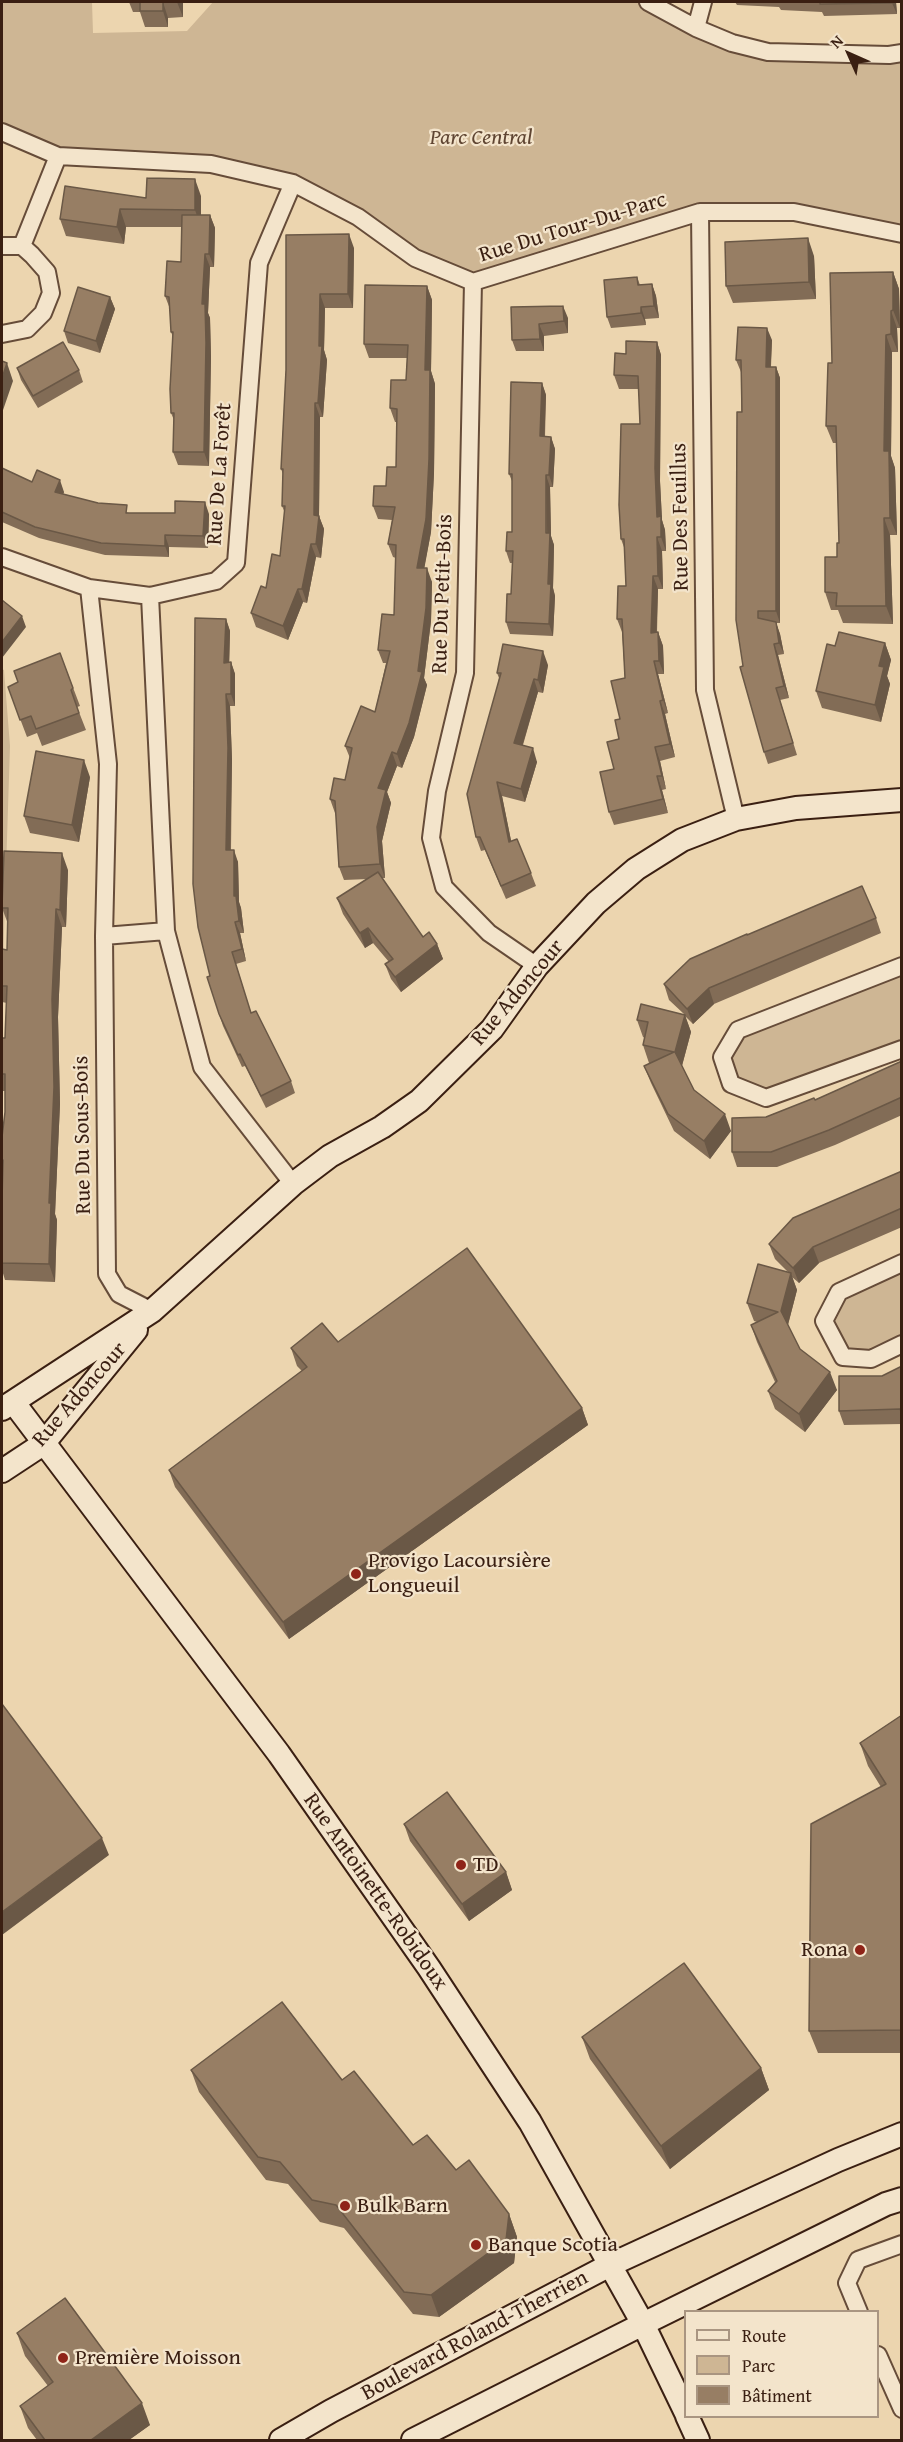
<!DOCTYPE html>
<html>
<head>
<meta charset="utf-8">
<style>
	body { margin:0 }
	#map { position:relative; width:903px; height:2442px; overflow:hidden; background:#ecd5af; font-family:"Gentium Book Plus",serif }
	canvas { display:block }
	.frame { position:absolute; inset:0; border:3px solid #3a1f12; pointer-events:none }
	.legend { position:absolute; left:684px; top:2310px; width:195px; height:108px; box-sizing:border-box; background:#f3e4cb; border:2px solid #a99581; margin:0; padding:8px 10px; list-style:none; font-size:18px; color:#3a1f12 }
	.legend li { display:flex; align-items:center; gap:12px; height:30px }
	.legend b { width:30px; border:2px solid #a99581 }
	.north { position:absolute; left:819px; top:24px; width:60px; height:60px; -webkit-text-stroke:4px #f3e4cb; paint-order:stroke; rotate:315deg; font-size:16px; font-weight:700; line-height:24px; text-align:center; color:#3a1f12 }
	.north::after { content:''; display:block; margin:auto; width:21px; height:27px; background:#3a1f12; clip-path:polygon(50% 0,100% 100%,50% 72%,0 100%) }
</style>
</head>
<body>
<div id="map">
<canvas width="903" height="2442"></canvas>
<div class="frame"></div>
<ul class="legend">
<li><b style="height:8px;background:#f3e4cb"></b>Route</li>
<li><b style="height:16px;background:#ceb694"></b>Parc</li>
<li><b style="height:16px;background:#977e64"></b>Bâtiment</li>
</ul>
<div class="north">N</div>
</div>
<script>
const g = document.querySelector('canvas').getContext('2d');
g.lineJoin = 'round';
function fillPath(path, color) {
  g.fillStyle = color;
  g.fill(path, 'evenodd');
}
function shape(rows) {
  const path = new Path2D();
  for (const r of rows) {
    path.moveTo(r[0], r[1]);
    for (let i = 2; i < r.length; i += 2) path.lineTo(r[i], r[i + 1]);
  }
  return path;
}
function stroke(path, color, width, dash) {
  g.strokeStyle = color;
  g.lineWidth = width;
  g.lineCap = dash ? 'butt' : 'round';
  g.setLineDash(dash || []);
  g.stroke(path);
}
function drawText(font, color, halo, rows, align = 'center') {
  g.font = font + ' "Gentium Book Plus",serif';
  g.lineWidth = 4.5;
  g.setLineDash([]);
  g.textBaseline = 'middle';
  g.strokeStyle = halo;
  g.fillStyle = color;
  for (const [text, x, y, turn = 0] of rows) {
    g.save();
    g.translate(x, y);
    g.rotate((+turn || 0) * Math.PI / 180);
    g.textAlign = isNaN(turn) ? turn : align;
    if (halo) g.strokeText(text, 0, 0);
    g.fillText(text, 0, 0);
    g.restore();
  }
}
fillPath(shape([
	[2,2,92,2,93,33,187,31,213,2,648,2,732,43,901,53,901,234,794,212,700,212,473,282,293,183,211,164,58,156,2,132],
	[2,669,4,670,10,746,2,994],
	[901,973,901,1042,766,1092,736,1079,729,1058,742,1035],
	[901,1270,901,1337,870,1353,847,1352,831,1321,844,1296]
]), '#ceb694');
const street = shape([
	[648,2,696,28,732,43,768,52,889,55,902,53],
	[696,28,703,2],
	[2,132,58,156,211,164,293,183,358,217,415,258,473,282,700,212,794,212,902,234],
	[700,212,705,690,736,819],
	[2,246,22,246,32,255,47,272,51,293,43,313,27,329,2,334],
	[22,246,58,156],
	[473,282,465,673,437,791,431,838,444,887,489,933,537,966],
	[2,557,89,588,150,596,216,581,236,563,259,263,293,183],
	[89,588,108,764,104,936,107,1274,119,1294,152,1311],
	[150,596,166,931,202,1067,293,1184],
	[104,936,166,931],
	[902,966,738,1030,722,1057,731,1084,766,1098,902,1049],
	[902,1263,839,1292,824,1321,843,1357,871,1359,902,1344],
	[859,2312,847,2283,858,2260,902,2244],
	[878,2355,902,2409]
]);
const secondary = shape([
	[14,1403,279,1754,429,1968,530,2122,643,2324,686,2413],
	[2,1409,152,1311,293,1184,330,1156,382,1127,419,1101,492,1029,537,966,596,903,636,869,682,840,736,819,796,808,902,800],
	[2,1471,43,1444,136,1330],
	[687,2416,698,2440],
	[281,2440,331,2411,610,2265,838,2160,902,2134],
	[413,2440,643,2324,886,2204,902,2199]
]);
stroke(street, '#664c39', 20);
stroke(secondary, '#3a1f12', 26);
stroke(street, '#f3e4cb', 16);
stroke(secondary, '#f3e4cb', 22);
fillPath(shape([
	[129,2,183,2,183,17,168,18,168,27,145,27,140,12,133,12],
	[735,2,896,2,897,14,824,16,822,12,781,10,779,7,737,5],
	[201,196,201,215,210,215,215,228,214,267,210,267,208,313,210,318,211,357,209,466,178,465,173,452,174,420,171,413,173,337,171,332,170,309,165,296,181,262,181,227,126,227,124,244,66,236,60,219],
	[286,235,354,248,353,308,325,308,324,350,327,360,323,417,320,417,319,516,324,529,321,558,316,557,307,603,303,602,288,640,256,627,251,613,266,588,280,556,285,513,282,506,283,474,281,469,286,370],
	[814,256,816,299,733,303,726,286],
	[893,272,899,289,900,328,897,328,898,352,892,352,891,456,895,468,897,535,890,535,893,624,843,623,838,610,831,610,825,592,837,557,839,543,836,443,833,443,826,426,832,363],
	[637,277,640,285,652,284,656,296,659,318,645,319,646,325,611,328,607,317],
	[427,286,432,300,431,371,435,384,434,473,431,532,424,568,432,582,431,621,424,678,427,685,414,737,402,768,397,766,387,792,391,803,382,841,385,878,382,878,423,937,437,944,443,959,401,992,391,979,385,964,389,962,373,943,365,948,343,914,337,898,368,879,344,880,339,867,336,813,335,813,330,799,345,780,350,758,345,746,375,712,386,663,383,663,378,650,394,615,396,558,393,557,388,544,392,520,378,519,373,506,386,486,396,467,397,422,395,422,390,408,406,380,407,358,369,358,364,344],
	[110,297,115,309,100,353,68,343,64,331],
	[511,307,568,318,568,333,544,336,544,351,516,351,512,340],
	[772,340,771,367,776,367,780,378,780,623,776,623,780,634,784,654,778,655,789,698,780,700,797,755,768,764,764,752,743,666,741,372,736,360],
	[657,342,661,355,660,481,662,520,665,530,666,551,662,551,663,589,658,589,657,633,658,632,663,646,664,674,658,674,668,713,665,714,675,757,660,761,666,789,662,790,668,813,614,825,609,812,614,769,619,739,620,719,625,678,622,632,617,619,626,586,625,550,621,539,640,424,639,389,619,389,614,375,626,354],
	[17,368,79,370,83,382,38,408,21,380],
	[542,383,546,395,545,437,551,437,555,449,553,487,550,487,551,536,554,545,553,588,555,596,553,636,510,634,506,622,511,594,513,563,510,563,506,551,512,532,512,481,509,474],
	[2,468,32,482,64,492,63,494,129,513,209,514,208,548,169,547,169,557,105,555,39,538,2,522],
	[226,619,230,631,229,662,231,662,235,674,235,706,230,706,232,760,231,850,238,862,239,902,241,908,244,933,240,933,246,961,236,964,251,1013,291,1081,295,1093,266,1108,245,1066,242,1067,223,1026,219,1014],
	[885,643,891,660,887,676,890,684,881,722,822,708,816,691,835,646],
	[60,653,80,706,77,707,86,730,42,746,37,733,27,737,8,687,18,682],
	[548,665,543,693,538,692,523,745,537,762,525,802,502,796,511,841,531,873,536,886,506,899,485,850,481,851,476,837,499,678,497,673],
	[90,777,79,842,30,833,24,816],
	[68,870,66,927,62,927,58,1017,60,1104,55,1214,57,1220,55,1282,5,1280,2,1270,2,1201,3,1177,2,1177,2,1137,5,1112,5,1091,2,1091,2,1038,5,1038,7,1003,2,1002,2,949,7,950,8,924,2,908],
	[876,918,881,933,714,1004,693,1024,685,1016,691,1032,682,1066,694,1090,731,1131,710,1159,674,1131,651,1083,644,1066,651,1063,649,1063,643,1045,645,1038,643,1037,637,1020,684,1014,669,1000,664,984,747,935],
	[902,1061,902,1115,835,1145,777,1167,737,1167,732,1152,766,1117,815,1100],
	[902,1171,902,1227,819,1263,799,1283,792,1277,797,1290,788,1325,800,1349,837,1390,805,1432,775,1409,768,1391,775,1382,757,1342,751,1325,757,1322,754,1321,747,1303,788,1272,775,1259,769,1244],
	[338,1342,582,1408,588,1425,289,1639,175,1487,169,1470,302,1371,297,1366,291,1348],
	[902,1366,902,1424,844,1425,839,1411,882,1376],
	[902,1715,902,2053,818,2053,809,2031,881,1787,868,1766,860,1743],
	[404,1824,506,1872,512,1890,469,1921,410,1841],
	[582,2037,761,2068,769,2090,670,2169,590,2059],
	[191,2070,342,2080,413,2145,456,2170,509,2214,517,2237,514,2263,439,2317,413,2314,344,2228,320,2222,288,2184,266,2180,199,2092],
	[17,2333,150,2425,129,2440,37,2440,28,2428,20,2406,48,2386,25,2356]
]), '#826c56');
fillPath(shape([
	[163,2,168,18,168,27,163,11],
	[177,2,183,2,183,17],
	[892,2,896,2,897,14,892,3],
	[195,179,201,196,201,227,195,210],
	[120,209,126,227,124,244,117,227],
	[210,215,215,228,214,267,209,254],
	[349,234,354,248,353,308,348,294],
	[808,238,814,256,816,299,809,282],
	[205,254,210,267,208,313,210,318,211,357,209,466,204,452,202,304],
	[893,272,899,289,900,328,893,310],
	[652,284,656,296,659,318,654,306],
	[427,286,432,300,431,371,435,384,434,473,431,532,422,581,417,568,425,370],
	[320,294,325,308,324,350,327,360,323,417,318,403],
	[110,297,115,309,100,353,96,341],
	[563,306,568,318,568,333,564,321],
	[641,307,645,319,646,325,641,313],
	[891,311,897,328,898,352,891,334],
	[539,324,544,336,544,351,540,339],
	[767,328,772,340,770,379,766,367],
	[886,335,892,352,891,456,895,468,897,535,890,518,884,451],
	[657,342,661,355,660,481,662,520,665,530,666,551,661,537,657,517,655,468],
	[7,363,13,381,2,413,2,378],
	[776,367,780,378,780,623,776,611],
	[542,383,546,395,544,448,540,436],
	[315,403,320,417,319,516,324,529,321,558,316,544,314,515],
	[551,437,555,449,553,487,549,475],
	[546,475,550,487,551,536,554,545,553,588,555,596,553,636,549,624],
	[60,480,64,492,59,504,55,492],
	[205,502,209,514,208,548,203,536],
	[884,518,890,535,893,624,886,606],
	[165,535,169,547,169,557,165,546],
	[657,537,662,551,663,589,658,576],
	[311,544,316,557,307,603,302,589],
	[427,568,432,582,431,621,424,678,427,685,414,737,402,768,397,754,418,671],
	[653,576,658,589,656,646,651,633],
	[298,589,303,602,288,640,283,626],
	[22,616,26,627,2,658,2,642],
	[226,619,230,631,229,674,224,663],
	[776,622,780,634,784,654,779,643],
	[658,632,663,646,664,674,659,661],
	[885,643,891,660,887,676,890,684,881,722,875,705,879,666],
	[774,644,778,655,789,698,784,686],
	[543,651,548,665,543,693,538,680],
	[654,661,658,674,668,713,663,700],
	[231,662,235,674,235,706,231,694],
	[534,679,538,692,519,757,514,743],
	[226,694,230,706,232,760,230,862,226,850],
	[660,701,665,714,675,757,670,744],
	[655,747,660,761,666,789,662,776],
	[533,748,537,762,525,802,521,789],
	[392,752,397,766,387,792,391,803,382,841,385,878,380,864,377,827,378,788],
	[84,760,90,777,79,842,72,825],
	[657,776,662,790,668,813,663,799],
	[497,782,502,796,514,855,509,842],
	[234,850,238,862,239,902,241,908,244,933,239,921,234,896],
	[62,853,68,870,66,927,60,910],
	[56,909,62,927,58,1017,60,1104,55,1214,57,1220,55,1282,49,1264,49,1203,52,999],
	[235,922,240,933,246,961,242,949],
	[368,928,373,943,365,948,360,933],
	[437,944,443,959,401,992,395,977],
	[709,988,714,1004,693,1024,687,1009],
	[685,1015,691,1032,681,1069,675,1052],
	[725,1114,731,1131,710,1159,704,1141],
	[813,1247,819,1263,799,1283,793,1268],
	[791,1273,797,1290,787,1328,781,1311],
	[830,1372,837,1390,805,1432,799,1414],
	[582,1408,588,1425,289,1639,283,1622],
	[102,1838,109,1855,2,1935,2,1912],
	[506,1872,512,1890,469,1921,462,1904],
	[761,2068,769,2090,670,2169,661,2146],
	[509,2214,517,2237,514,2263,439,2317,431,2295],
	[142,2403,150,2425,129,2440,91,2440]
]), '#6a5846');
const building = shape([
	[140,2,177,2,163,2,163,11,140,11,140,2],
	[820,2,892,2,892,3,820,4,820,2],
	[147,178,195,179,195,210,120,209,117,227,60,219,65,186,146,198,147,178],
	[182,215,210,215,209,254,205,254,202,304,205,304,206,343,204,452,173,452,174,413,171,413,170,389,173,332,171,332,169,297,165,296,167,261,181,262,182,215],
	[349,234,348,294,320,294,319,346,322,346,318,403,315,403,314,515,319,516,316,544,311,544,302,589,298,589,283,626,251,613,261,586,266,588,272,554,280,556,285,506,282,506,283,469,281,469,286,370,286,235,349,234],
	[808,238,809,282,726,286,725,242,808,238],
	[893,272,893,310,891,311,891,334,886,335,885,389,884,451,889,451,890,518,884,518,886,606,836,606,837,593,825,592,825,557,837,557,837,543,839,543,836,426,826,426,828,363,832,363,830,273,893,272],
	[637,277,638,285,652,284,654,306,641,307,641,313,607,317,604,280,637,277],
	[365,285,427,286,425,370,430,370,429,459,426,519,417,568,427,568,426,608,418,671,422,672,409,723,397,754,392,752,378,788,386,790,377,827,380,864,339,867,335,801,330,799,334,778,345,780,352,748,345,746,361,706,375,712,390,651,378,650,382,614,394,615,396,545,388,544,395,507,373,506,374,486,386,486,387,467,396,467,397,409,390,408,391,380,406,380,408,345,364,344,365,285],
	[78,287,110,297,96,341,64,331,78,287],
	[563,306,564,321,539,324,540,339,512,340,511,307,563,306],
	[738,327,767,328,766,367,776,367,776,611,758,611,758,618,776,622,779,643,774,644,784,686,776,688,793,743,764,752,740,667,743,666,736,620,737,412,742,412,741,360,736,360,738,327],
	[626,341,657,342,655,468,657,517,661,516,661,537,657,537,658,576,653,576,651,633,658,632,659,661,654,661,663,700,660,701,670,744,655,747,662,776,657,776,663,799,609,812,600,772,614,769,607,742,619,739,615,720,620,719,611,681,625,678,622,619,617,619,618,586,626,586,624,539,621,539,619,505,621,424,640,424,638,376,614,375,615,353,626,354,626,341],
	[63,342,79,370,33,396,17,368,63,342],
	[2,361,7,363,2,378,2,361],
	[511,382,542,383,540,436,551,437,549,475,546,475,546,533,550,533,548,584,551,584,549,624,506,622,507,594,511,594,513,551,506,551,507,532,512,532,512,474,509,474,511,382],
	[2,468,32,482,37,470,60,480,55,492,98,503,127,505,126,513,175,513,175,501,205,502,203,536,165,535,165,546,101,543,35,527,2,512,2,468],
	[2,600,22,616,2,642,2,600],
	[195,618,226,619,224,663,231,662,231,694,226,694,228,748,226,850,234,850,234,896,236,896,239,921,235,922,242,949,232,952,251,1013,256,1011,291,1081,261,1096,240,1054,238,1055,219,1014,207,977,210,976,198,927,193,884,195,618],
	[839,632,885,643,879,666,884,667,875,705,816,691,827,644,835,646,839,632],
	[503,644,543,651,538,680,534,679,514,743,533,748,521,789,497,782,509,842,517,839,531,873,501,886,480,837,476,837,467,794,501,673,497,673,503,644],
	[60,653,73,688,71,690,79,713,36,729,31,716,20,720,8,687,18,682,14,671,60,653],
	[36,751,84,760,72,825,24,816,36,751],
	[4,851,62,853,60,910,56,909,52,999,54,1087,49,1203,51,1203,49,1264,2,1263,2,1201,3,1160,2,1160,2,1137,5,1112,5,1074,2,1074,2,1038,5,1038,7,986,2,986,2,949,7,950,8,908,2,908,4,851],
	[378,872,423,937,429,932,437,944,395,977,385,964,393,959,368,928,360,933,337,898,378,872],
	[862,886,876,918,709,988,687,1009,664,984,690,959,747,934,747,935,862,886],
	[641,1004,685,1015,675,1052,694,1090,725,1114,704,1141,668,1114,644,1066,674,1052,643,1045,648,1022,637,1020,641,1004],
	[902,1061,902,1097,829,1130,771,1152,732,1152,732,1118,766,1117,814,1098,815,1100,902,1061],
	[902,1171,902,1208,813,1247,793,1268,769,1244,793,1218,902,1171],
	[467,1248,582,1408,283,1622,169,1470,307,1367,291,1348,322,1323,338,1342,467,1248],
	[758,1264,791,1273,781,1311,800,1349,830,1372,799,1414,768,1391,777,1381,751,1325,778,1312,747,1303,758,1264],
	[902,1366,902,1413,900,1409,839,1411,839,1376,882,1376,902,1366],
	[2,1704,102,1838,2,1912,2,1704],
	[902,1715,902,2030,809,2031,811,1824,886,1784,860,1743,902,1715],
	[447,1792,506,1872,462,1904,404,1824,447,1792],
	[684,1963,761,2068,661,2146,582,2037,684,1963],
	[282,2002,342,2080,354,2071,413,2145,427,2135,456,2170,469,2160,509,2214,506,2240,431,2295,404,2292,336,2205,312,2200,280,2162,258,2157,191,2070,282,2002],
	[65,2298,142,2403,91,2440,45,2440,20,2406,53,2382,17,2333,65,2298]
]);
fillPath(building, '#977e64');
stroke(building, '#6a5846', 1.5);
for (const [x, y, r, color] of [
	[356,1574,6,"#8f2418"],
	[461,1865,6,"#8f2418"],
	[860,1950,6,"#8f2418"],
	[345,2206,6,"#8f2418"],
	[476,2245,6,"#8f2418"],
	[63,2358,6,"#8f2418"]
]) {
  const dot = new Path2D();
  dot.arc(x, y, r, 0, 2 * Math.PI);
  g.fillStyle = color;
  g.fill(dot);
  stroke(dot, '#f3e4cb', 2);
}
drawText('italic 22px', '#5f4532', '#f3e4cb', [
	["Parc Central",481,138]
]);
drawText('22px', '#3a1f12', '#f3e4cb', [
	["Rue Du Tour-Du-Parc",573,228,-17],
	["Rue De La Forêt",220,474,-86],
	["Rue Des Feuillus",681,517,-91],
	["Rue Du Petit-Bois",443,594,-88],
	["Rue Adoncour",518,993,-50],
	["Rue Du Sous-Bois",83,1135,-91],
	["Rue Adoncour",80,1395,-49],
	["Rue Antoinette-Robidoux",375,1892,55],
	["Boulevard Roland-Therrien",475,2336,-28]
]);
drawText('22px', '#3a1f12', '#f3e4cb', [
	["Provigo Lacoursière",368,1561],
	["Longueuil",368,1586],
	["TD",473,1865],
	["Rona",848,1950,"right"],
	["Bulk Barn",357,2206],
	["Banque Scotia",488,2245],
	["Première Moisson",75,2358]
], 'left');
</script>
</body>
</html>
